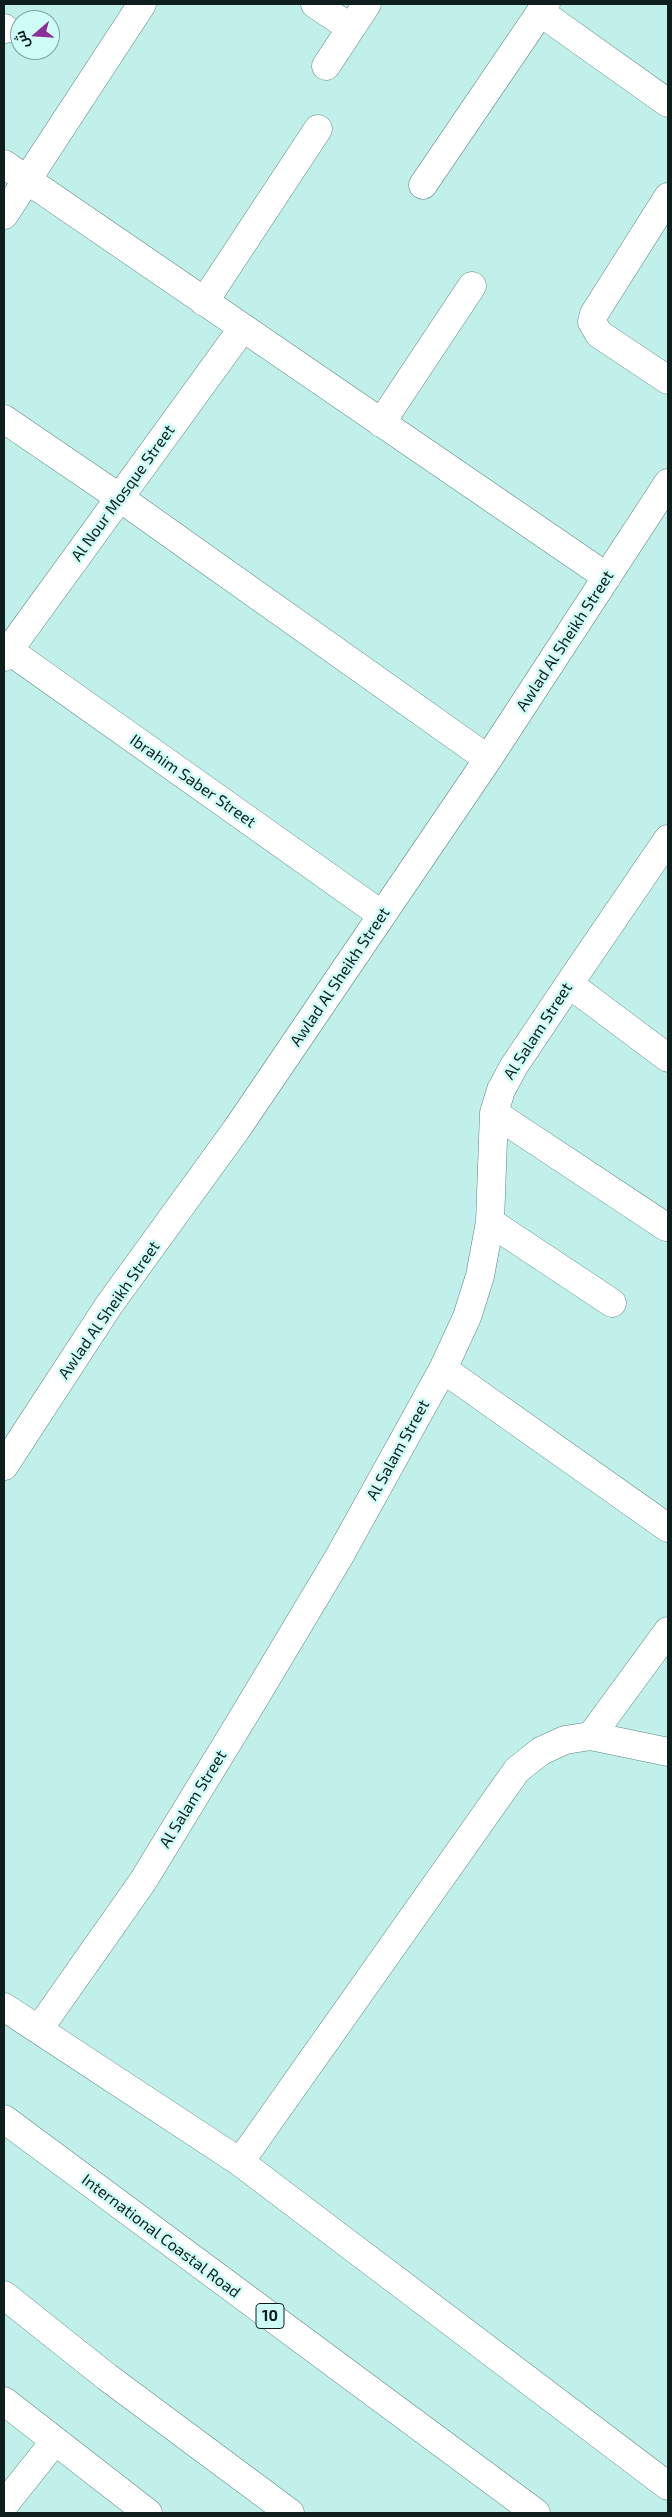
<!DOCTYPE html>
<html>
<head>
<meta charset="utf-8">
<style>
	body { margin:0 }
	#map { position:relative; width:672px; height:2517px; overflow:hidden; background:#c1efea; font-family:"Exo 2",Cairo,sans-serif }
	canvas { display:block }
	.frame { position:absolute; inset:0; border:5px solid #0e1f1e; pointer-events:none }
	.north { position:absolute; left:10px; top:10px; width:50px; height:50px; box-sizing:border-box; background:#cefcf7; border:1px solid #81a4a0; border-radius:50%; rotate:251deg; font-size:14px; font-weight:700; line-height:20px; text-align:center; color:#0e1f1e }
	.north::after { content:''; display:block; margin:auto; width:18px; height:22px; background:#8c2f99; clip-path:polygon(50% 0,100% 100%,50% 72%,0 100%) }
</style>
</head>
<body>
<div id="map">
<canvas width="672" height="2517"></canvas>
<div class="frame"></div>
<div class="north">ش</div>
</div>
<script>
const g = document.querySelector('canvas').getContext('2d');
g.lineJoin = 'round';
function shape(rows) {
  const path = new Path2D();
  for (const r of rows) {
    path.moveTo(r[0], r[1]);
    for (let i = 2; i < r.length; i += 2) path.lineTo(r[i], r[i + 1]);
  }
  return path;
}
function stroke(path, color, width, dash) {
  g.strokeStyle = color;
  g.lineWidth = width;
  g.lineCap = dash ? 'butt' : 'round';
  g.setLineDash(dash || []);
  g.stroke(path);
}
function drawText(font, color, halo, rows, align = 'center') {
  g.font = font + ' "Exo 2",sans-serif';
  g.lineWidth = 5;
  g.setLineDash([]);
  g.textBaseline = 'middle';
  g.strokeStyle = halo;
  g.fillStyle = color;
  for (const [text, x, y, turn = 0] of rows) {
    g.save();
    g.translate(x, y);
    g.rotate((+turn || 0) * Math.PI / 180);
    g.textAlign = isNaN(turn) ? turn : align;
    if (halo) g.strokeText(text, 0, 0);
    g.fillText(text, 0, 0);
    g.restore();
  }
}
const minor = shape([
	[315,4,351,28],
	[540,12,668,103],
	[4,28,5,29],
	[326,66,367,4],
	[4,164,607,577],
	[423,185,546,4],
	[668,197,594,314,592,322,599,334,668,380],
	[4,215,142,4],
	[204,302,318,129],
	[4,419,120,498,488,759],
	[381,423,472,286],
	[4,647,382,915],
	[4,657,242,329],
	[569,984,668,1058],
	[494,1113,666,1227],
	[490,1222,612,1303],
	[443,1369,668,1528],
	[4,1466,109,1305,236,1130,488,759,668,483],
	[591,1736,668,1631],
	[4,2007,240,2162,668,2486],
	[39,2029,143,1881,245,1714,339,1557,443,1369,467,1317,480,1276,490,1222,494,1113,501,1090,514,1066,569,984,668,839],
	[240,2162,517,1770,541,1751,565,1740,591,1736,668,1752],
	[4,2401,148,2513],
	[4,2505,55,2441]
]);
const highway = shape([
	[4,2119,536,2513],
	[4,2295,107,2377,290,2513]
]);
stroke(minor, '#5d8783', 29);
stroke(highway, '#5d8783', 29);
stroke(minor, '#fff', 28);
stroke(highway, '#fff', 28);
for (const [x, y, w] of [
	[270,2316,28]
]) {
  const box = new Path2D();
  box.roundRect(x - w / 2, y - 12.5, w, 25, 4);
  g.fillStyle = '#cefcf7';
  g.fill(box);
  stroke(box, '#0e1f1e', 1);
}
drawText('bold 15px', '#0e1f1e', null, [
	["10",270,2316]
]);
drawText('16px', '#0e1f1e', '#cefcf7', [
	["Al Nour Mosque Street",123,493,-54],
	["Awlad Al Sheikh Street",565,641,-57],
	["Ibrahim Saber Street",193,781,35],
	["Awlad Al Sheikh Street",340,977,-56],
	["Al Salam Street",538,1031,-57],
	["Awlad Al Sheikh Street",109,1310,-55],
	["Al Salam Street",398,1450,-61],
	["Al Salam Street",193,1799,-58],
	["International Coastal Road",161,2236,37]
]);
</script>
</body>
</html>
